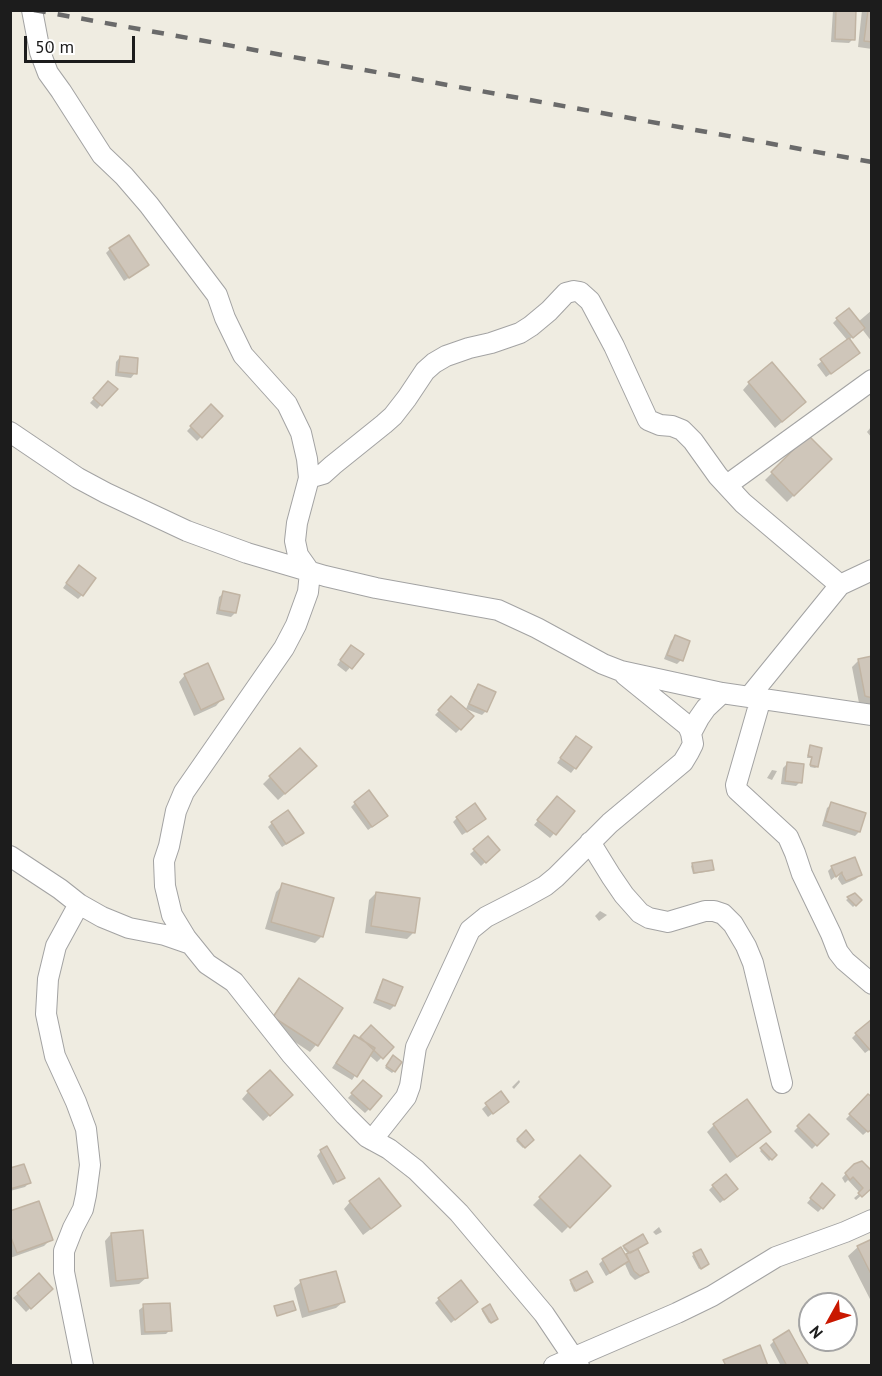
<!DOCTYPE html>
<html>
<head>
<meta charset="utf-8">
<style>
	body { margin:0 }
	#map { position:relative; width:882px; height:1376px; overflow:hidden; background:#efece1; font-family:"PT Sans",sans-serif }
	canvas { display:block }
	.frame { position:absolute; inset:0; border:12px solid #1c1c1c; pointer-events:none }
	.north { position:absolute; left:798px; top:1292px; width:60px; height:60px; box-sizing:border-box; background:#fff; border:2px solid #a4a4a4; border-radius:50%; rotate:230deg; font-size:16px; font-weight:700; line-height:24px; text-align:center; color:#1c1c1c }
	.north::after { content:''; display:block; margin:auto; width:21px; height:27px; background:#c91800; clip-path:polygon(50% 0,100% 100%,50% 72%,0 100%) }
	.scale { position:absolute; left:24px; top:36px; width:111px; height:27px; box-sizing:border-box; border:3px solid #1c1c1c; border-top:0; padding-left:8px; font-size:18px; line-height:21px; white-space:nowrap; color:#1c1c1c; -webkit-text-stroke:4px #fff; paint-order:stroke }
</style>
</head>
<body>
<div id="map">
<canvas width="882" height="1376"></canvas>
<div class="frame"></div>
<div class="north">N</div>
<div class="scale">50 m</div>
</div>
<script>
const g = document.querySelector('canvas').getContext('2d');
g.lineJoin = 'round';
function fillPath(path, color) {
  g.fillStyle = color;
  g.fill(path, 'evenodd');
}
function shape(rows) {
  const path = new Path2D();
  for (const r of rows) {
    path.moveTo(r[0], r[1]);
    for (let i = 2; i < r.length; i += 2) path.lineTo(r[i], r[i + 1]);
  }
  return path;
}
function stroke(path, color, width, dash) {
  g.strokeStyle = color;
  g.lineWidth = width;
  g.lineCap = dash ? 'butt' : 'round';
  g.setLineDash(dash || []);
  g.stroke(path);
}
fillPath(shape([
	[833,10,854,10,853,39,849,43,831,42],
	[862,10,872,10,872,49,858,47],
	[110,249,147,265,124,281,106,253],
	[872,310,872,342,862,329,849,340,854,357,826,377,817,365,848,341,833,323,837,319,858,322],
	[120,357,135,373,131,378,115,376,116,362],
	[108,383,115,389,97,409,90,403],
	[749,383,797,409,775,428,743,390],
	[211,406,221,416,197,441,187,431],
	[871,427,872,427,872,438,867,432],
	[808,437,830,459,787,502,765,480],
	[75,571,82,595,78,599,63,588],
	[224,593,235,613,231,617,216,614,219,597],
	[675,637,681,660,677,664,664,659,671,641],
	[347,651,362,654,346,672,337,665],
	[859,660,872,676,872,704,869,706,859,703,852,667],
	[185,675,222,699,216,706,194,716,179,682],
	[478,686,486,711,482,715,466,709,474,690],
	[447,702,460,729,456,733,435,715],
	[572,742,575,768,571,773,557,763],
	[811,747,817,767,815,768,810,767,811,758,807,758,809,749],
	[787,764,800,782,796,786,781,784,783,768],
	[772,770,777,771,772,780,767,778],
	[308,773,278,800,263,784,270,777],
	[553,802,573,812,550,838,534,825],
	[355,803,382,820,368,830,351,807],
	[832,804,864,814,859,832,855,836,822,826,827,808],
	[457,818,480,823,462,835,453,822],
	[272,823,298,837,282,847,268,827],
	[488,838,498,850,481,866,470,854],
	[693,864,712,869,711,871,693,874,691,866],
	[832,867,860,875,856,879,842,885,838,879,840,873,831,880,828,871],
	[283,885,322,936,315,943,265,929,276,892],
	[376,893,414,932,407,939,365,933,369,900],
	[854,895,860,900,853,907,846,900],
	[600,911,607,915,599,921,595,916],
	[299,980,341,1008,316,1045,310,1052,268,1024,292,987],
	[384,981,394,1006,390,1010,373,1003,380,985],
	[371,1028,392,1047,377,1062,369,1055,352,1080,332,1068,350,1041,354,1037,359,1040],
	[856,1034,872,1048,865,1053,852,1038],
	[391,1059,394,1071,392,1073,385,1068],
	[519,1080,520,1082,514,1089,512,1087],
	[359,1086,369,1109,365,1113,348,1098],
	[248,1092,291,1095,263,1121,242,1099],
	[500,1093,502,1106,488,1117,482,1109],
	[868,1096,872,1127,863,1135,846,1119],
	[747,1101,769,1132,763,1138,730,1163,707,1132,714,1125],
	[809,1116,827,1134,812,1149,794,1131],
	[525,1132,532,1140,523,1148,516,1141],
	[766,1145,775,1155,769,1161,760,1151],
	[321,1151,343,1178,333,1185,317,1156],
	[580,1157,609,1186,562,1233,533,1205],
	[854,1165,872,1186,856,1200,854,1198,860,1193,848,1180,845,1183,842,1178],
	[10,1170,29,1183,25,1187,10,1191],
	[713,1186,732,1193,720,1203,709,1190],
	[818,1190,822,1208,818,1212,807,1203],
	[350,1202,392,1213,363,1235,344,1209],
	[10,1213,51,1239,44,1246,10,1258],
	[659,1227,662,1232,656,1235,653,1232],
	[111,1234,146,1278,139,1284,110,1287,105,1241],
	[872,1240,872,1303,848,1256,858,1247],
	[624,1247,637,1248,648,1271,643,1276,635,1280,630,1275,625,1264,606,1276,599,1264,603,1260,620,1250,625,1257,629,1255,623,1248],
	[700,1251,706,1266,699,1269,692,1256],
	[39,1275,51,1289,26,1312,13,1298],
	[301,1282,343,1302,336,1308,302,1318,294,1288],
	[571,1282,589,1284,574,1292,570,1283],
	[439,1299,476,1302,451,1323,435,1303],
	[144,1306,170,1330,166,1334,141,1335,139,1310],
	[483,1310,495,1320,489,1323,482,1311],
	[774,1341,808,1366,781,1366,770,1345]
]), '#0003');
const building = shape([
	[836,10,856,10,855,40,835,39,836,10],
	[868,10,872,10,872,42,864,41,868,10],
	[129,235,149,265,129,278,109,248,129,235],
	[849,308,865,328,853,338,836,318,849,308],
	[849,338,860,353,831,374,820,359,849,338],
	[120,356,138,358,137,374,118,372,120,356],
	[772,362,806,402,782,422,748,382,772,362],
	[108,381,118,389,102,406,93,398,108,381],
	[211,404,223,416,202,438,190,426,211,404],
	[808,435,832,459,794,496,771,472,808,435],
	[79,565,96,578,83,596,66,583,79,565],
	[223,591,240,595,236,613,219,610,223,591],
	[675,635,690,641,683,661,667,655,675,635],
	[351,645,364,654,352,669,340,660,351,645],
	[872,656,872,698,865,696,858,659,872,656],
	[208,663,224,699,201,710,184,674,208,663],
	[478,684,496,692,487,712,469,704,478,684],
	[451,696,474,716,461,730,438,710,451,696],
	[576,736,592,747,576,769,560,758,576,736],
	[810,745,822,748,818,767,810,765,812,757,808,756,810,745],
	[300,748,317,766,285,794,269,776,300,748],
	[787,762,804,764,802,783,785,781,787,762],
	[369,790,388,816,372,827,354,802,369,790],
	[557,796,575,811,556,835,537,820,557,796],
	[831,802,866,813,860,832,825,821,831,802],
	[475,803,486,819,467,832,456,817,475,803],
	[288,810,304,833,286,844,271,822,288,810],
	[488,836,500,850,486,863,473,849,488,836],
	[855,857,862,875,846,881,842,874,842,872,836,877,831,866,855,857],
	[712,860,714,870,694,873,692,863,712,860],
	[282,883,334,898,323,937,271,922,282,883],
	[376,892,420,898,415,933,371,926,376,892],
	[855,893,862,900,856,906,847,897,855,893],
	[299,978,343,1008,318,1046,273,1017,299,978],
	[383,979,403,987,395,1006,376,999,383,979],
	[872,1019,872,1049,870,1050,855,1033,872,1019],
	[371,1025,394,1047,383,1059,360,1037,371,1025],
	[354,1035,375,1048,357,1077,336,1063,354,1035],
	[393,1055,402,1062,395,1072,386,1066,393,1055],
	[270,1070,293,1095,270,1116,247,1091,270,1070],
	[363,1080,382,1096,370,1110,351,1093,363,1080],
	[501,1091,509,1102,493,1114,485,1103,501,1091],
	[868,1094,872,1097,872,1129,868,1132,849,1114,868,1094],
	[747,1099,771,1132,737,1157,713,1124,747,1099],
	[809,1114,829,1134,817,1146,797,1126,809,1114],
	[526,1130,534,1140,525,1148,517,1139,526,1130],
	[766,1143,777,1155,772,1160,760,1148,766,1143],
	[327,1146,345,1178,337,1182,320,1150,327,1146],
	[580,1155,611,1186,570,1228,539,1197,580,1155],
	[862,1161,872,1171,872,1188,862,1197,858,1193,863,1188,853,1177,850,1180,845,1173,854,1164,862,1161],
	[24,1164,31,1183,10,1189,10,1168,24,1164],
	[726,1174,738,1189,724,1200,712,1185,726,1174],
	[379,1178,401,1206,371,1229,349,1201,379,1178],
	[822,1183,835,1195,823,1209,810,1198,822,1183],
	[39,1201,53,1240,17,1253,10,1235,10,1211,39,1201],
	[143,1230,148,1278,116,1281,111,1233,143,1230],
	[643,1234,648,1243,630,1253,623,1246,643,1234],
	[872,1239,872,1276,857,1246,872,1239],
	[621,1247,629,1261,610,1273,602,1259,621,1247],
	[638,1249,649,1272,640,1276,634,1271,626,1254,638,1249],
	[701,1249,709,1264,701,1269,693,1253,701,1249],
	[336,1271,345,1302,309,1312,300,1280,336,1271],
	[587,1271,593,1282,576,1291,570,1280,587,1271],
	[39,1273,53,1289,31,1309,17,1293,39,1273],
	[461,1280,478,1302,455,1320,438,1298,461,1280],
	[293,1301,296,1310,277,1316,274,1306,293,1301],
	[170,1303,172,1331,145,1332,143,1304,170,1303],
	[490,1304,498,1319,491,1323,482,1309,490,1304],
	[789,1330,809,1366,787,1366,773,1340,789,1330],
	[760,1345,768,1366,726,1366,723,1360,760,1345]
]);
fillPath(building, '#cfc6ba');
stroke(building, '#c1b4a3', 1.5);
const minor = shape([
	[32,10,40,52,48,73,61,91,102,155,124,176,149,205,217,295,225,318,243,355,287,404,301,433,307,459,309,478,297,523,295,541,298,555,310,572,308,592,296,625,284,648,184,792,176,811,169,846,164,861,165,886,172,915,186,938,207,964,234,982,291,1054,345,1115,367,1137,389,1149,416,1170,459,1213,544,1314,579,1366],
	[10,432,78,478,106,493,187,531,247,553,325,576,376,588,498,610,537,628,603,664,621,671,722,693,872,715],
	[309,478,323,474,333,465,384,424,393,416,407,398,425,371,434,363,446,356,469,348,491,343,520,333,531,326,549,311,566,293,574,291,580,292,590,301,614,346,648,420,660,425,672,426,682,430,693,441,718,476,743,503,840,585],
	[727,485,872,380],
	[749,697,840,585,872,570],
	[761,698,736,785,737,790,788,837,795,853,802,874,831,934,838,952,845,961,872,984],
	[691,733,699,718,706,708,722,693],
	[590,842,611,876,624,895,640,913,649,918,668,922,705,911,714,911,723,914,733,924,746,946,753,963,782,1083],
	[10,856,60,889,79,904,102,917,129,928,165,935,191,944],
	[79,904,56,946,48,979,46,1014,55,1056,76,1102,86,1129,90,1165,86,1195,83,1209,73,1228,64,1251,64,1272,83,1366],
	[372,1140,406,1097,410,1086,416,1047,470,930,486,917,527,896,545,886,556,877,610,823,683,762,689,752,693,744,691,733,688,726,625,675],
	[554,1366,677,1313,712,1296,776,1257,845,1232,872,1220]
]);
stroke(minor, '#a3a3a3', 22);
stroke(minor, '#fff', 20);
stroke(shape([
	[34,10,872,162]
]), '#6a6a6a', 4.5, [12, 12]);
</script>
</body>
</html>
